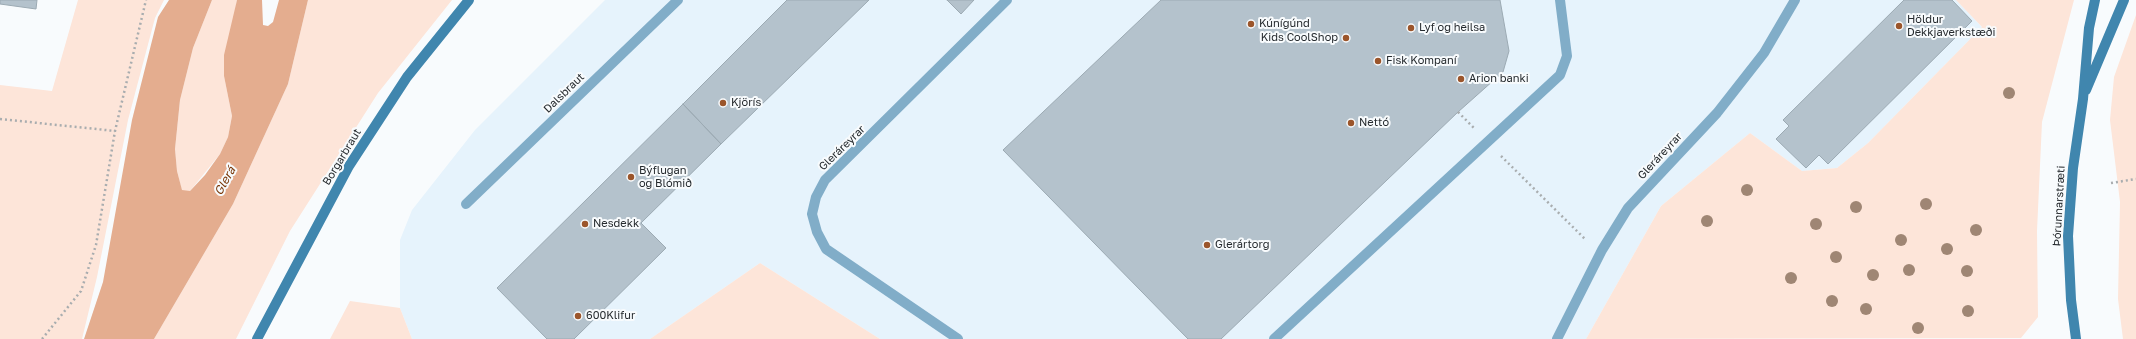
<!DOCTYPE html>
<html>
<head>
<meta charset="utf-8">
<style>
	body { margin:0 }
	canvas { display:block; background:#f8fbfd }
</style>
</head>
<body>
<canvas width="2136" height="339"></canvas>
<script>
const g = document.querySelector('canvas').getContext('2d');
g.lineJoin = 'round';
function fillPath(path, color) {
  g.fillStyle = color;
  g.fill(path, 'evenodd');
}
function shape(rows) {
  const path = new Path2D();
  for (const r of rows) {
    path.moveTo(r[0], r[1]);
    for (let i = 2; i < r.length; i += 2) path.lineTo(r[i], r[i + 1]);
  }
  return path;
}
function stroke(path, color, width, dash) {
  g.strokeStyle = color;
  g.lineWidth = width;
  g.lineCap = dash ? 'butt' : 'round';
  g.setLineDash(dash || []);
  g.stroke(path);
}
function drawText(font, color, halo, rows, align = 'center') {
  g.font = font + ' "Golos Text",sans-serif';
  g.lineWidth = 4;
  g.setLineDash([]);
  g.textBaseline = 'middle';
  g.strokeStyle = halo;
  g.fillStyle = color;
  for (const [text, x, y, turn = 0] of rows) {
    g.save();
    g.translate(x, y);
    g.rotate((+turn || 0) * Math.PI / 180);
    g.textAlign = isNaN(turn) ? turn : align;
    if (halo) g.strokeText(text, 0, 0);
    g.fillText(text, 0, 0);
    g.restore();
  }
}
fillPath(shape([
	[605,0,1956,0,1982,27,1868,143,1837,168,1802,171,1750,133,1661,206,1586,339,880,339,760,263,650,339,412,339,400,308,400,240,412,210,475,130]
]), '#e6f3fc');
fillPath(shape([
	[78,0,164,0,155,18,128,120,97,277,82,339,0,339,0,85,52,91],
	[212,0,237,0,224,76,232,116,228,137,220,154,190,191,182,191,177,171,175,149,180,100,193,48],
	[308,0,452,0,378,93,290,231,236,339,154,339,233,204,288,84],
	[1956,0,2074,0,2042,122,2037,231,2038,317,2021,338,1586,339,1661,206,1750,133,1802,171,1837,168,1868,143,1982,27],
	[2136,15,2136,339,2123,339,2118,299,2120,202,2110,120,2114,77],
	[760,263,880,339,650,339],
	[350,301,400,308,412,339,330,339]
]), '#fde5d9');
fillPath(shape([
	[169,0,212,0,193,48,180,100,175,149,177,171,182,190,190,191,205,175,220,154,228,137,232,116,224,76,224,55,237,0,262,0,263,25,268,26,273,22,279,0,308,0,288,84,233,204,154,339,84,339,103,282,132,120,158,17]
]), '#e4ad8f');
const building = shape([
	[0,0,37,0,36,9,0,4,0,0],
	[787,0,869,0,721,144,683,104,787,0],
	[947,0,974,0,961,14,947,0],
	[1161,0,1500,0,1509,51,1503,72,1458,112,1221,339,1188,339,1003,150,1161,0],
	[1904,0,1952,0,1972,21,1828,164,1819,155,1806,168,1776,139,1789,126,1783,120,1904,0],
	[683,104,721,144,641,223,666,248,574,339,547,339,497,288,683,104]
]);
fillPath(building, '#b4c2cc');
stroke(building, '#9caab3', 1);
stroke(shape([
	[1458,112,1474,128],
	[0,119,115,131],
	[1501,156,1586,240],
	[2111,183,2136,179],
	[42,339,81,291,96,245,115,131,146,0]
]), '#a9adaf', 2.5, [2, 3]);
stroke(shape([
	[1274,339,1560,75,1567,56,1560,0]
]), '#81adc8', 10);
stroke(shape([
	[466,204,678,0],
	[958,339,826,249,817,232,812,214,816,197,825,180,1007,0],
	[1557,339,1602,250,1628,208,1717,113,1764,53,1795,0]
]), '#81adc8', 10);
stroke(shape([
	[2086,90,2124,0],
	[257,339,349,166,407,77,469,0],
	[2076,339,2071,300,2068,236,2073,168,2083,99,2089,28,2095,0]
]), '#4086ae', 10);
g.fillStyle = '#9f8674';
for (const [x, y] of [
	[2009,93],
	[1747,190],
	[1926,204],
	[1856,207],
	[1707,221],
	[1816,224],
	[1976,230],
	[1901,240],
	[1947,249],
	[1836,257],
	[1909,270],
	[1967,271],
	[1873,275],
	[1791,278],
	[1832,301],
	[1866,309],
	[1968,311],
	[1918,328]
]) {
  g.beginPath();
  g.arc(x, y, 6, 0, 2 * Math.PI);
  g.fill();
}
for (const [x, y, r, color] of [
	[1251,24,4,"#9b552b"],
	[1899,26,4,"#9b552b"],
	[1411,28,4,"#9b552b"],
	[1346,38,4,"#9b552b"],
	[1378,61,4,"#9b552b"],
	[1461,79,4,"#9b552b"],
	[723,103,4,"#9b552b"],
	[1351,123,4,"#9b552b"],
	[631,177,4,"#9b552b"],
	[585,224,4,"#9b552b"],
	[1207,245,4,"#9b552b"],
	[578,316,4,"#9b552b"]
]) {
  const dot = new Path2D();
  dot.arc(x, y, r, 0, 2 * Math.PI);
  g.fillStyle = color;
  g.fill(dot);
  stroke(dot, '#f8fbfd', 1.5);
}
drawText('11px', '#252a2e', '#f8fbfd', [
	["Höldur",1907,20],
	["Dekkjaverkstæði",1907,33],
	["Kúnígúnd",1259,24],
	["Lyf og heilsa",1419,28],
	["Kids CoolShop",1338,38,"right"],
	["Fisk Kompaní",1386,61],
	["Arion banki",1469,79],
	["Kjörís",731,103],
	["Nettó",1359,123],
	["Býflugan",639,171],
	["og Blómið",639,184],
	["Nesdekk",593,224],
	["Glerártorg",1215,245],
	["600Klifur",586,316]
], 'left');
drawText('11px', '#252a2e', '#f8fbfd', [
	["Dalsbraut",564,93,-44],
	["Gleráreyrar",842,148,-44],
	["Gleráreyrar",1660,156,-47],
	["Borgarbraut",342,157,-59],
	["Þórunnarstræti",2059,206,-87]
]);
drawText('italic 12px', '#7a3809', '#f8fbfd', [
	["Glerá",225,181,-61]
]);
</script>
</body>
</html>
